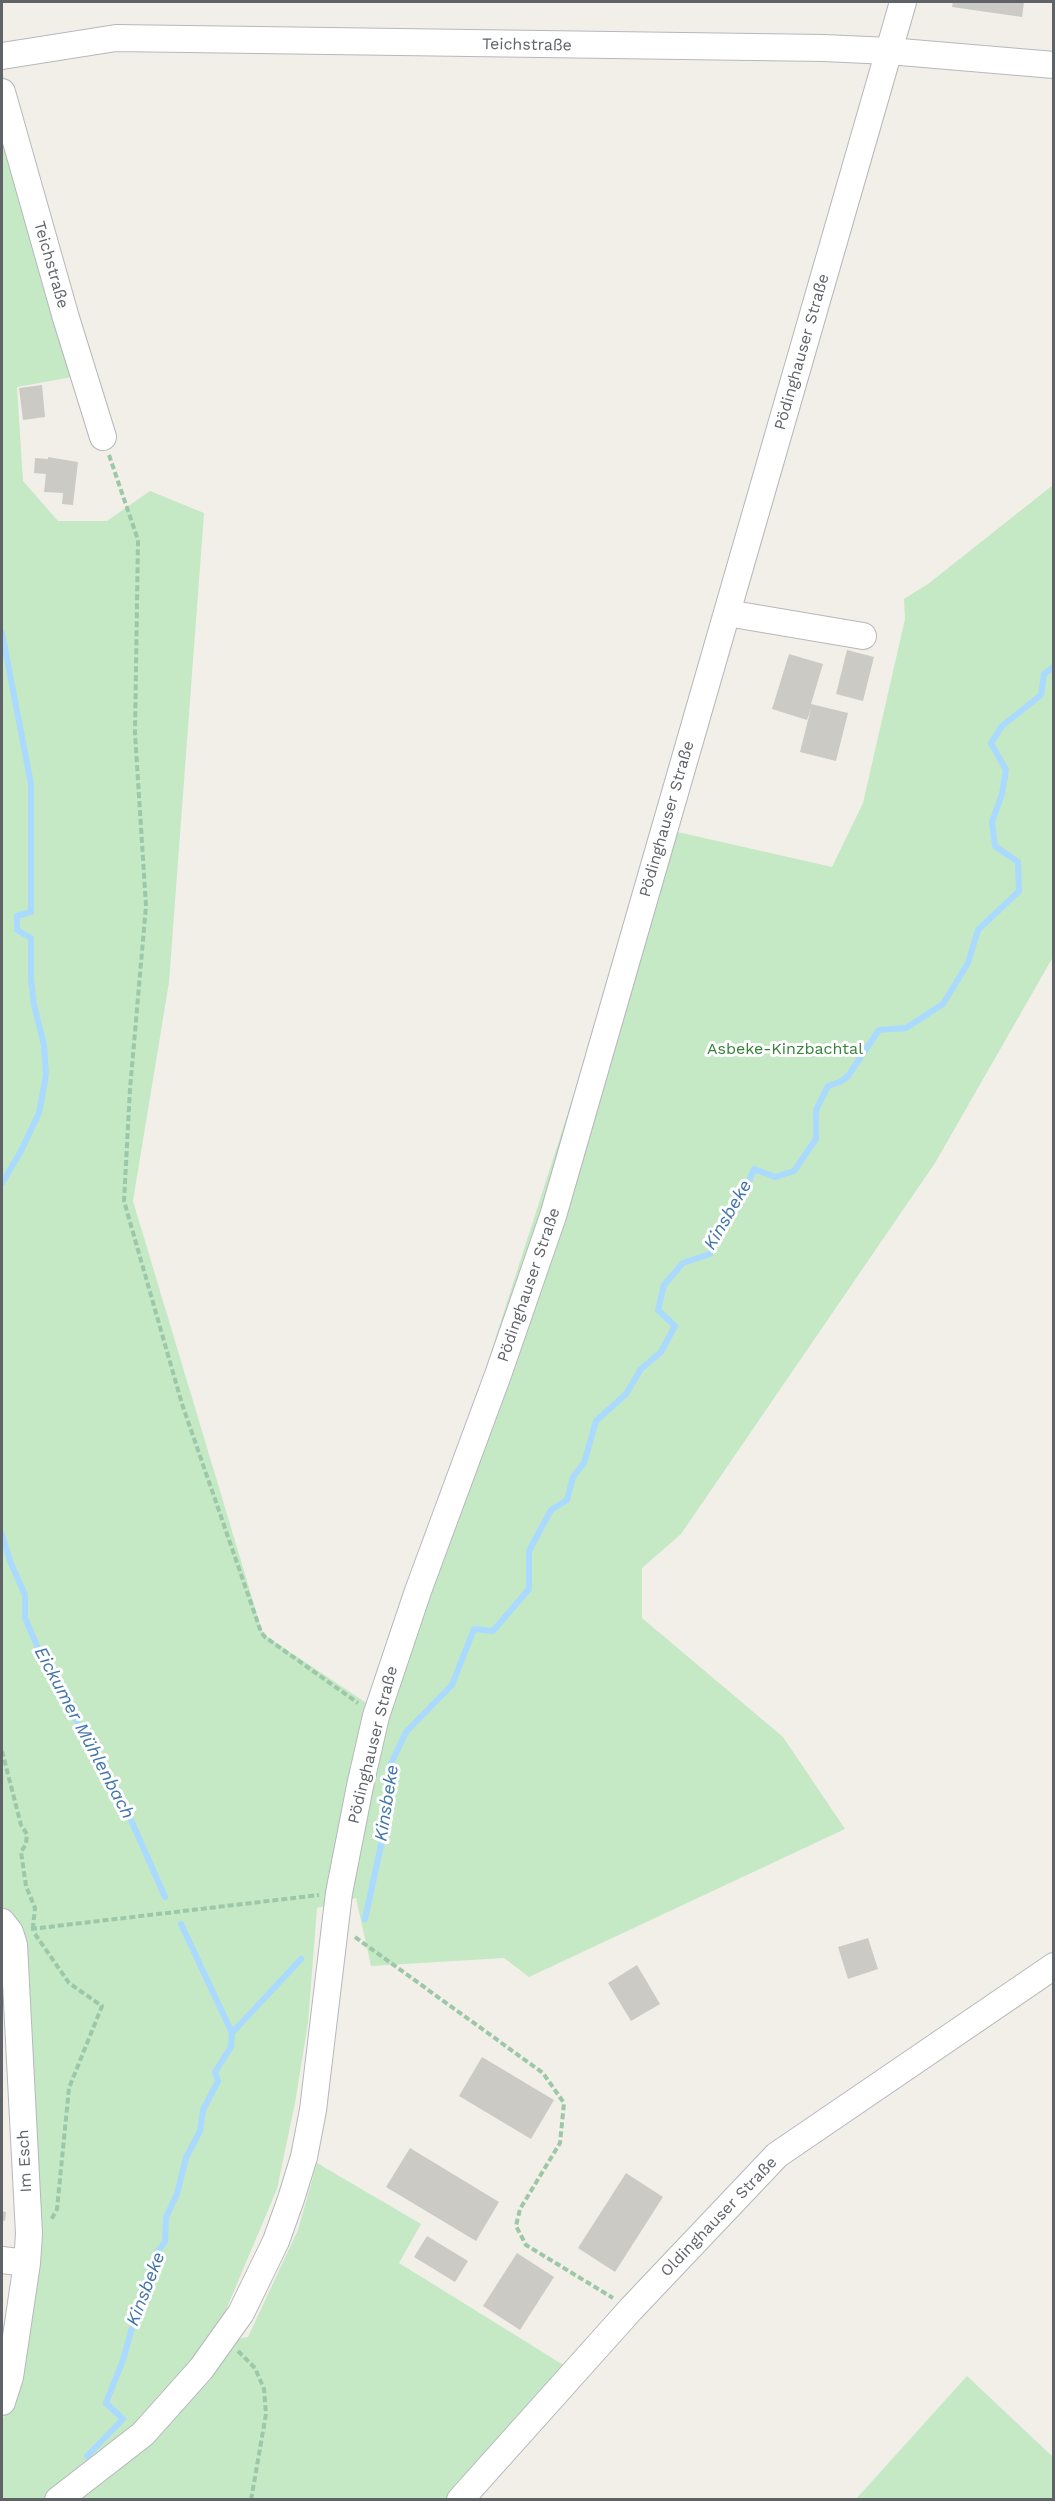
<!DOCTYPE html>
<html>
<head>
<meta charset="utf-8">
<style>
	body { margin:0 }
	#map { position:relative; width:1055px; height:2501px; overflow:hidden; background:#f1efe8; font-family:"Work Sans",sans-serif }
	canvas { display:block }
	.frame { position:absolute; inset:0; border:3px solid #5f6368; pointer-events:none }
</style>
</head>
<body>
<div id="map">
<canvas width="1055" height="2501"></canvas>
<div class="frame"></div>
</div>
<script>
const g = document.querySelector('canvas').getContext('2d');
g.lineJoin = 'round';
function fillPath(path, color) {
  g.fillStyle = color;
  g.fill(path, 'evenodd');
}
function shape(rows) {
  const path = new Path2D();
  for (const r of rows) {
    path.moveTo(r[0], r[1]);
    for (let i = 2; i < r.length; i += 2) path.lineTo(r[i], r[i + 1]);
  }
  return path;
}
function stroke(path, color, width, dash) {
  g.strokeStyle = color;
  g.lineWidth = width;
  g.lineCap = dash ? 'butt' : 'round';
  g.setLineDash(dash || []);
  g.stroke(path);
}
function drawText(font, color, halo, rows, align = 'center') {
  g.font = font + ' "Work Sans",sans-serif';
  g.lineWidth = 6;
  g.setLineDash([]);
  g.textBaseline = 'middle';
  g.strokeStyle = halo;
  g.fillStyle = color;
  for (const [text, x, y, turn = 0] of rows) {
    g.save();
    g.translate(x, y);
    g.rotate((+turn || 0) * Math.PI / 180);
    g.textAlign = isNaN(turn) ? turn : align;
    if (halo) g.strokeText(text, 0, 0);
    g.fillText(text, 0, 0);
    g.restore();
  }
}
fillPath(shape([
	[2,71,88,374,17,387,23,481,58,521,107,521,150,491,204,513,169,982,133,1201,262,1631,266,1636,368,1704,389,1633,483,1377,640,888,673,831,832,867,863,803,905,619,904,599,928,584,1053,485,1053,957,935,1163,681,1534,642,1568,642,1618,783,1737,845,1829,529,1977,504,1958,371,1966,356,1898,317,1908,308,2023,295,2103,277,2189,217,2331,225,2341,248,2337,298,2230,317,2163,421,2224,399,2263,565,2366,452,2499,2,2499,2,2421,8,2408,29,2073,27,1945,16,1918,10,1913,2,1910],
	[967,2376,1053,2457,1053,2499,856,2499]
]), '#c5e8c5');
stroke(shape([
	[2,633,31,784,31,912,17,916,17,930,31,938,31,979,34,1005,44,1045,46,1075,39,1113,21,1151,2,1183],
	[2,1534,10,1561,25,1595,25,1618,51,1678,116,1786,165,1897],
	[365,1919,391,1799,390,1766,406,1732,452,1685,474,1629,493,1631,529,1589,529,1551,551,1510,567,1500,573,1477,584,1463,596,1421,626,1394,641,1369,661,1352,675,1326,658,1310,664,1285,683,1263,710,1254,729,1210,742,1198,754,1169,775,1177,794,1171,816,1139,816,1110,828,1086,840,1082,848,1076,879,1030,906,1028,943,1004,968,963,978,930,1019,891,1018,862,995,846,992,822,1002,794,1006,770,991,743,1002,726,1041,695,1044,674,1054,667],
	[181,1924,232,2033],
	[87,2456,123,2419,106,2403,123,2360,143,2288,157,2252,165,2242,166,2217,177,2194,186,2158,200,2131,203,2110,218,2081,215,2072,231,2047,232,2033,301,1959]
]), '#aadaff', 6);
fillPath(shape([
	[953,2,1024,2,1022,17,952,7],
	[42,385,45,417,23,420,19,388],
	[48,457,78,462,73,505,62,504,63,493,44,492,46,474,34,473,35,458,48,459],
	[847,650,874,657,863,701,836,694],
	[789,654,823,664,811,704,848,713,836,761,800,752,811,708,807,720,772,709],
	[868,1938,878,1969,848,1979,838,1947],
	[637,1965,660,2004,631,2021,608,1983],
	[482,2057,554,2100,531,2139,459,2096],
	[410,2148,499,2202,476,2241,386,2187],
	[626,2173,663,2197,615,2272,578,2248],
	[2,2211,6,2212,5,2221,2,2220],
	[427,2236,468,2261,455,2282,414,2257],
	[517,2253,554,2277,520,2330,483,2306]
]), '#cccac5');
const minor = shape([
	[2,56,116,38,824,48,889,51,1054,65],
	[2,92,66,318,103,437],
	[727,613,863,636],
	[2,1922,10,1932,14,1945,29,2234,27,2263,10,2377,2,2402],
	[2,2260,27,2263],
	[58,2500,143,2434,201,2369,241,2313,276,2241,291,2199,304,2157,313,2110,339,1893,360,1786,376,1716,418,1591,499,1372,553,1216,903,2],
	[460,2500,631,2309,777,2155,1054,1966]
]);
stroke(minor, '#b5b8bc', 28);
stroke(shape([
	[109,455,138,540,135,733,146,906,130,1089,124,1201,182,1404,261,1632,265,1637,358,1703],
	[2,1751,21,1825,27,1834,26,1844,21,1852,26,1886,35,1908,33,1927],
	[31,1929,319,1895],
	[35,1934,69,1983,102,2006,69,2088,57,2209,51,2220],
	[355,1937,543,2073,564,2103,560,2143,520,2209,516,2226,526,2245,613,2298],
	[238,2351,255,2368,264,2389,266,2414,251,2500]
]), '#9cc7a9', 4, [6, 3]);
stroke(minor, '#fff', 26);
drawText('16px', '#5f6368', '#fff', [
	["Teichstraße",527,45,1],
	["Teichstraße",51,265,74],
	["Pödinghauser Straße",802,352,-74],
	["Pödinghauser Straße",667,819,-74],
	["Pödinghauser Straße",529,1285,-71],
	["Pödinghauser Straße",373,1745,-76],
	["Im Esch",25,2161,-93],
	["Oldinghauser Straße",719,2217,-46]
]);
drawText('16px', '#348238', '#fff', [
	["Asbeke-Kinzbachtal",785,1049]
]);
drawText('italic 18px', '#4174aa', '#fff', [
	["Kinsbeke",728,1215,-60],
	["Eickumer Mühlenbach",84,1733,62],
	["Kinsbeke",387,1803,-81],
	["Kinsbeke",146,2289,-69]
]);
</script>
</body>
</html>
